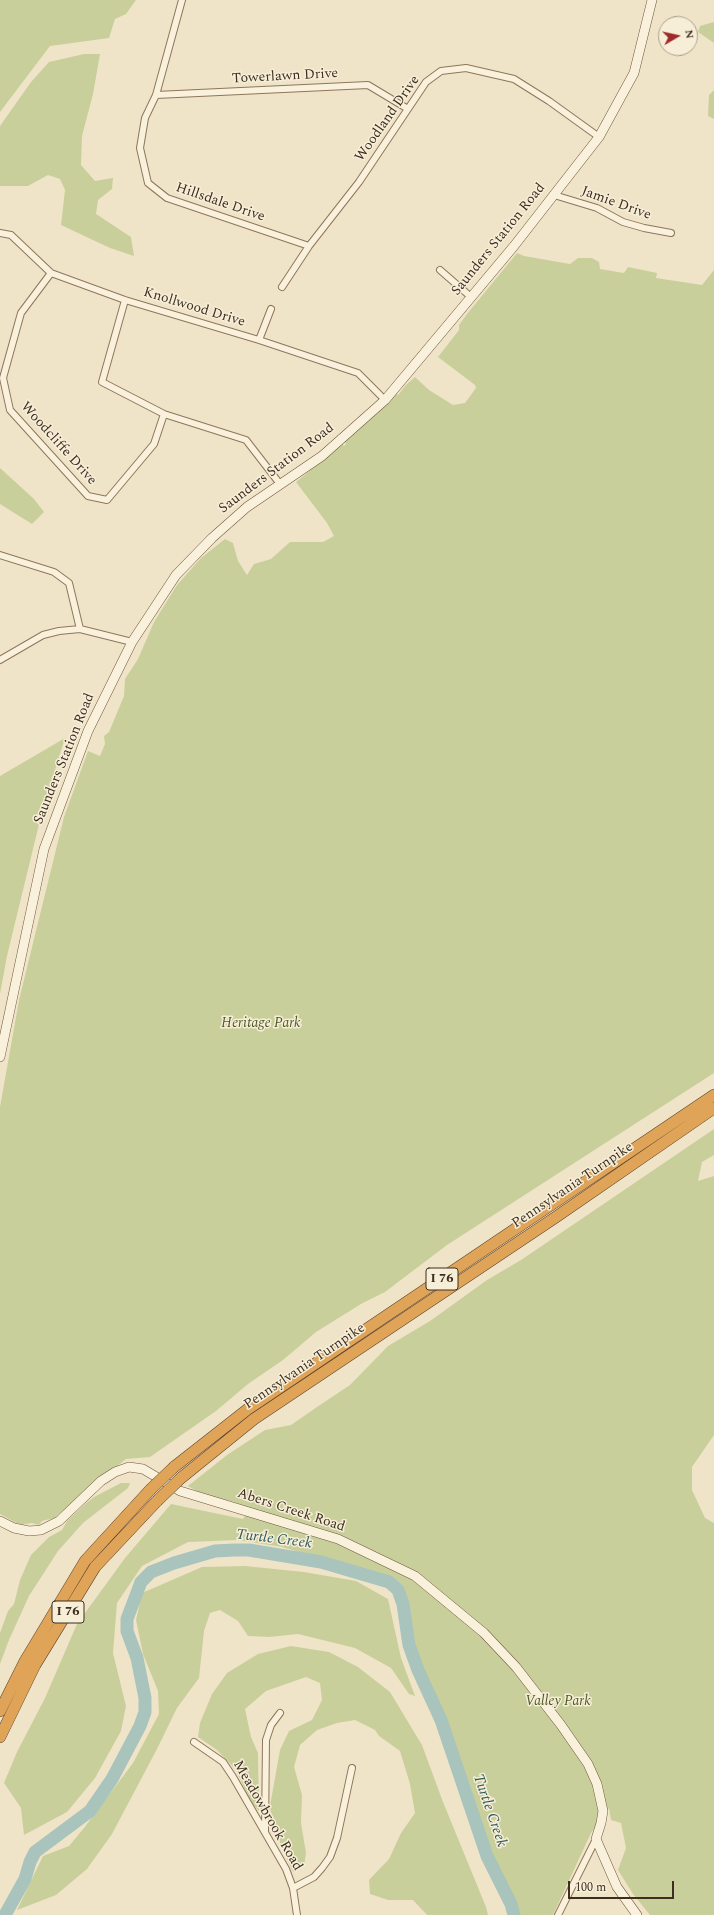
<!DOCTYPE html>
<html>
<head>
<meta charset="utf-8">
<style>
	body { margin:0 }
	#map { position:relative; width:714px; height:1915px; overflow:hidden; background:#f0e4c8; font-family:Spectral,serif }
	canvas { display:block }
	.north { position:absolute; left:658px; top:16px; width:40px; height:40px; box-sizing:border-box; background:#f7eed8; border:1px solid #ada18e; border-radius:50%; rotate:81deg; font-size:11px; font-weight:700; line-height:16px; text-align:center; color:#3d2e20 }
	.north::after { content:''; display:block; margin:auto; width:14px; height:18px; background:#9e2a2b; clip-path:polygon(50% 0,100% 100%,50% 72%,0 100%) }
	.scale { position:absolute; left:568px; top:1881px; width:106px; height:18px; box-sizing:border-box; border:2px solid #3d2e20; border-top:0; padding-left:5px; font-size:12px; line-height:14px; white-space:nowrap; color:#3d2e20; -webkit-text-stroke:3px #f7eed8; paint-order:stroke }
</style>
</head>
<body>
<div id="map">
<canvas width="714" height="1915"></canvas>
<div class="north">N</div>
<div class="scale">100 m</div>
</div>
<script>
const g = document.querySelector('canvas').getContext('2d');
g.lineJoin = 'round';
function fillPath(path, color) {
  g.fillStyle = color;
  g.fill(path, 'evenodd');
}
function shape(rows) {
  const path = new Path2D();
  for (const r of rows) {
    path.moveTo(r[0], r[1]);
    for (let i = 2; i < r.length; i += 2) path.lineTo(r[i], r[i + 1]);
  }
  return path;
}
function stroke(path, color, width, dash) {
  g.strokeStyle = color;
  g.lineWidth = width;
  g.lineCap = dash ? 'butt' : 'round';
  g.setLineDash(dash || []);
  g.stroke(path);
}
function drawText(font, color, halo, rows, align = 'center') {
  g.font = font + ' Spectral,serif';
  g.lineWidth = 3;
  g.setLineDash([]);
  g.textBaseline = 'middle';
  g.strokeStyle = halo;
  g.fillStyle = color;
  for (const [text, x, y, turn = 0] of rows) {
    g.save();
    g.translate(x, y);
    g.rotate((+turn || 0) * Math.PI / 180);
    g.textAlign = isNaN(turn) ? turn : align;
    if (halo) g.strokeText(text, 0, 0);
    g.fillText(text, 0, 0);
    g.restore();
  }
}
fillPath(shape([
	[0,0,136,0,126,14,115,19,109,38,50,46,0,112],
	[714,22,714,43,698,32,700,26],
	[84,54,100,54,93,94,82,136,81,165,95,181,113,178,112,189,98,200,96,214,131,237,134,256,110,248,61,225,65,190,60,179,48,175,28,186,0,186,0,126,31,82,49,62],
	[714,90,714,119,708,116,709,95],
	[517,253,524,256,570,264,578,258,592,258,599,262,600,269,624,273,628,267,657,273,656,278,702,285,714,270,714,1073,447,1245,385,1292,361,1304,316,1332,283,1360,248,1384,216,1411,150,1457,126,1459,54,1518,42,1521,39,1525,32,1523,20,1525,0,1514,0,1107,19,1000,64,817,88,751,100,756,105,744,104,736,109,732,124,696,125,679,138,659,154,622,177,585,201,558,225,539,233,543,238,561,247,575,254,564,271,559,290,542,323,542,334,536,327,523,296,482,342,444,344,446,346,444,345,441,396,393,398,395,406,385,415,377,429,390,453,405,465,403,476,388,475,385,438,357,459,330,459,325,467,314],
	[0,468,34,499,44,512,32,524,0,504],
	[65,738,42,812,7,956,0,994,0,776],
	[714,1129,714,1155,702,1162,698,1181,714,1176,714,1435,692,1467,692,1490,705,1518,714,1523,714,1915,650,1915,633,1894,618,1870,626,1848,621,1823,611,1820,609,1808,591,1833,553,1915,515,1915,515,1903,489,1853,443,1717,420,1669,399,1582,282,1547,238,1540,188,1542,142,1566,117,1603,113,1653,126,1706,121,1731,95,1778,67,1812,24,1835,21,1808,4,1783,17,1752,45,1698,77,1624,125,1558,171,1504,243,1519,250,1508,231,1501,203,1495,188,1486,227,1455,265,1430,291,1425,317,1407,350,1385,388,1346,430,1321,487,1280,521,1260],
	[121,1483,130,1483,128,1488,83,1523,58,1551,29,1596,9,1640,0,1664,0,1633,8,1611,14,1604,20,1580,31,1555,49,1537,62,1530,67,1521,85,1504,94,1497],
	[245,1566,304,1572,356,1581,388,1599,401,1658,415,1696,409,1694,391,1668,355,1648,298,1634,269,1637,248,1636,238,1621,220,1610,210,1613,204,1631,199,1678,177,1708,157,1749,112,1834,87,1869,56,1895,17,1910,43,1856,69,1846,84,1828,133,1763,159,1714,158,1691,143,1654,136,1620,142,1593,202,1567],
	[291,1646,329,1652,358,1667,390,1692,422,1745,443,1802,486,1907,488,1915,427,1915,413,1900,388,1900,370,1894,369,1880,389,1859,401,1833,415,1813,410,1784,400,1751,379,1736,375,1730,355,1720,337,1723,317,1730,300,1745,294,1767,302,1795,301,1823,306,1853,304,1866,293,1872,274,1829,270,1806,280,1750,289,1731,312,1720,322,1700,320,1683,306,1677,266,1691,245,1709,251,1737,258,1753,259,1811,251,1803,236,1770,217,1750,198,1737,200,1723,212,1694,227,1673,258,1654]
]), '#c9cf9b');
stroke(shape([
	[5,1915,25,1879,30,1862,35,1852,90,1811,112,1779,140,1726,145,1712,145,1698,137,1658,127,1631,127,1619,141,1582,151,1572,174,1563,215,1551,234,1550,249,1550,321,1562,389,1582,398,1590,403,1604,409,1645,418,1670,441,1720,487,1856,511,1904,514,1915]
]), '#a9c4bc', 13);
const street = shape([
	[182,0,156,95,145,118,140,148,148,183,167,198,309,246],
	[156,95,368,85,408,109],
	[554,195,597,208,623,222,644,228,671,233],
	[0,233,11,235,51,273,125,300,259,340,358,373,385,400],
	[440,270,471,297],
	[51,273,21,313,3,378,10,410,88,496,107,500,154,444,164,414],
	[282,287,309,246,359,182,426,82,441,71,466,68,514,79,549,101,599,137],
	[125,300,102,382,164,414,246,440,280,484],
	[259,340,271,309],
	[0,555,54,572,69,583,80,629],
	[0,660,43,635,59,631,80,629,132,642],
	[194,1742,223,1762,233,1777,286,1869,293,1888,297,1915],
	[265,1832,266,1740,271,1725,280,1713],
	[293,1888,314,1877,322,1868,330,1857,337,1838,352,1768],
	[558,1915,596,1839]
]);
const secondary = shape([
	[0,1057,44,849,88,731,132,642,176,575,212,538,247,507,322,456,385,400,514,246,599,137,634,73,652,0],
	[0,1521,14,1528,29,1531,41,1530,59,1521,101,1481,115,1472,129,1467,143,1469,180,1491,338,1539,415,1576,484,1633,516,1667,561,1725,588,1764,597,1784,603,1811,601,1823,596,1839,617,1887,637,1915]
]);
const highway = shape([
	[174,1467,248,1409,714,1095],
	[181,1478,254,1419,556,1217,714,1108],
	[0,1711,25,1661,85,1561,150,1490],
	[0,1737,35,1665,95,1567,157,1501]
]);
stroke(street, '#8d765c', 8);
stroke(secondary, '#6f573f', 10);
stroke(highway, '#5b4430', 12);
stroke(street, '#faf1dc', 6);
stroke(secondary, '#faf1dc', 9);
stroke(highway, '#e0a458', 11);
const highwayBridge = shape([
	[150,1490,174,1467],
	[157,1501,181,1478]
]);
stroke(highwayBridge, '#5b4430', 12, []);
stroke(highwayBridge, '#e0a458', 11);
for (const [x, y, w] of [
	[442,1279,32],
	[68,1612,32]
]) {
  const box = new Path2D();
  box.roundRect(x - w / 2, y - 11, w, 22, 3);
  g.fillStyle = '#f7eed8';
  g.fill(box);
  stroke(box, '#3d2e20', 1);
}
drawText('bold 13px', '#3d2e20', null, [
	["I 76",442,1279],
	["I 76",68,1612]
]);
drawText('14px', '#3d2e20', '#f7eed8', [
	["Towerlawn Drive",285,77,-3],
	["Woodland Drive",388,119,-55],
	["Hillsdale Drive",220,203,19],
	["Jamie Drive",616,204,20],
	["Saunders Station Road",499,240,-51],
	["Knollwood Drive",194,308,17],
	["Woodcliffe Drive",58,444,48],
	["Saunders Station Road",277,469,-37],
	["Saunders Station Road",65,759,-68],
	["Pennsylvania Turnpike",573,1186,-34],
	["Pennsylvania Turnpike",305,1367,-34],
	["Abers Creek Road",291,1511,18],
	["Meadowbrook Road",267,1816,60]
]);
drawText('italic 14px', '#4d5a26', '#f7eed8', [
	["Heritage Park",261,1024],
	["Valley Park",558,1702]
]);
drawText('italic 15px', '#2f5d5a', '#f7eed8', [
	["Turtle Creek",274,1540,7],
	["Turtle Creek",489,1811,71]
]);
</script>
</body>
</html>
